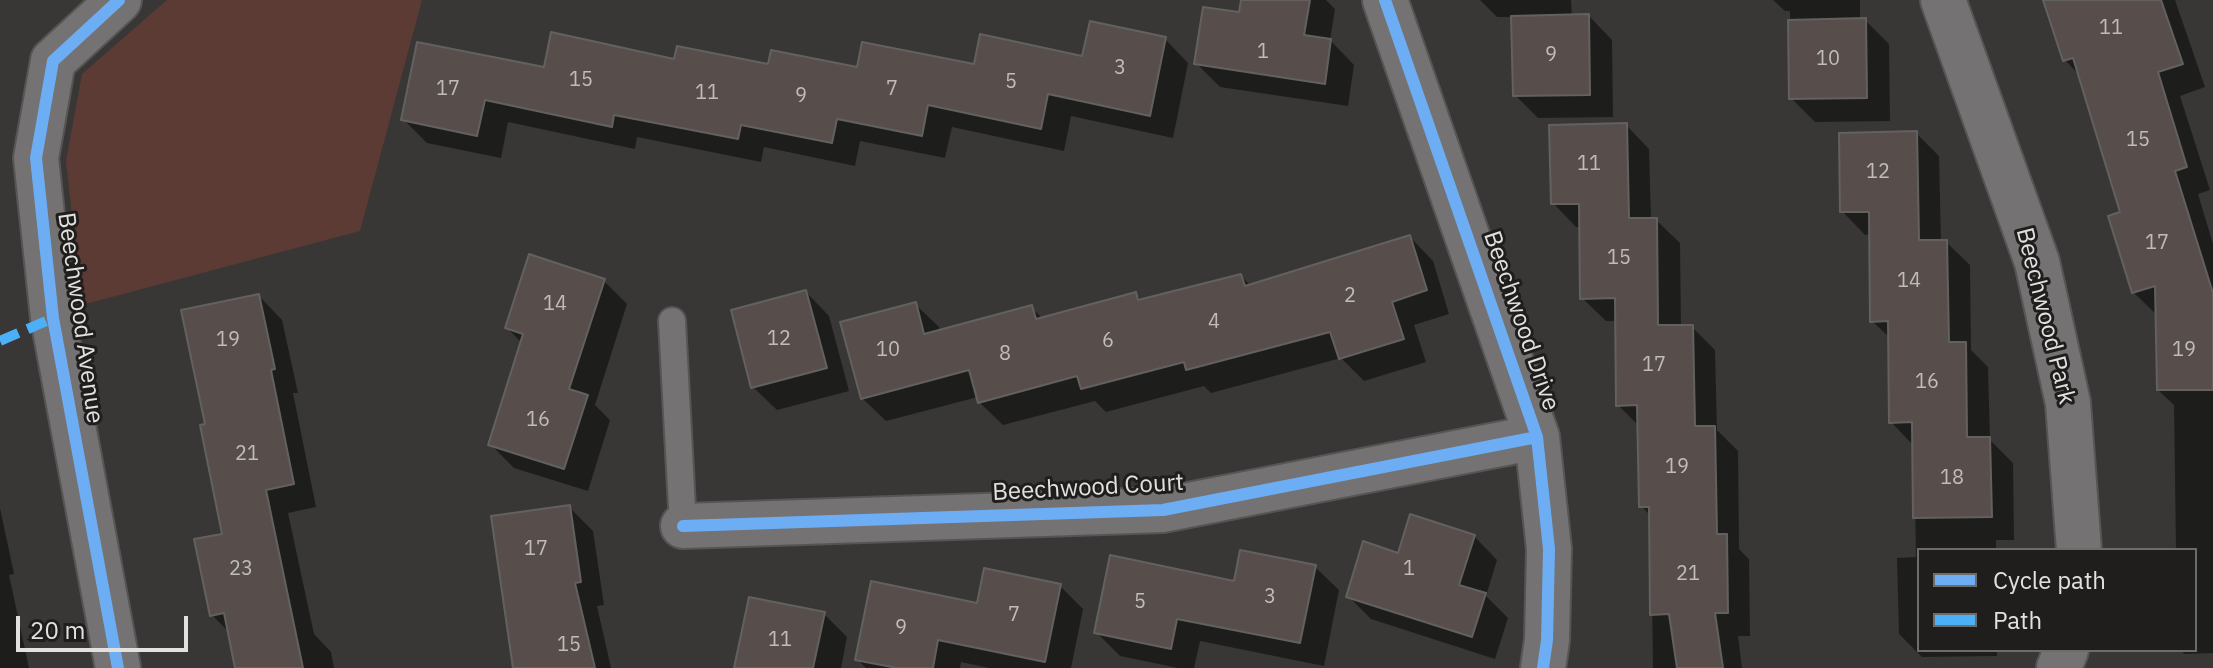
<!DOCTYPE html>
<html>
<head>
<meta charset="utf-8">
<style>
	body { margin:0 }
	#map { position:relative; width:2213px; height:668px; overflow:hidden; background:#383736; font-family:"IBM Plex Sans",sans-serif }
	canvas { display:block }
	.legend { position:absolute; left:1917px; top:548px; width:280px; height:104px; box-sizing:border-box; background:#1f1e1d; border:2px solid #6d6c6b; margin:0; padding:10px 14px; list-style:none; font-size:24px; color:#e3e1e0 }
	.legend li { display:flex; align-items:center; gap:16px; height:40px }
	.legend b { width:40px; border:2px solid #6d6c6b }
	.scale { position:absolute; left:16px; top:616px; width:172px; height:36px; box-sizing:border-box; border:4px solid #e3e1e0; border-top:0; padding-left:10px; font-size:24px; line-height:28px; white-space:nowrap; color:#e3e1e0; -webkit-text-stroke:6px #1f1e1d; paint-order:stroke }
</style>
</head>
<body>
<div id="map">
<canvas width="2213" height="668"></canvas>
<ul class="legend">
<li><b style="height:10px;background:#6dadf4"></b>Cycle path</li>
<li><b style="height:10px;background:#4cb0f7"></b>Path</li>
</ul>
<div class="scale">20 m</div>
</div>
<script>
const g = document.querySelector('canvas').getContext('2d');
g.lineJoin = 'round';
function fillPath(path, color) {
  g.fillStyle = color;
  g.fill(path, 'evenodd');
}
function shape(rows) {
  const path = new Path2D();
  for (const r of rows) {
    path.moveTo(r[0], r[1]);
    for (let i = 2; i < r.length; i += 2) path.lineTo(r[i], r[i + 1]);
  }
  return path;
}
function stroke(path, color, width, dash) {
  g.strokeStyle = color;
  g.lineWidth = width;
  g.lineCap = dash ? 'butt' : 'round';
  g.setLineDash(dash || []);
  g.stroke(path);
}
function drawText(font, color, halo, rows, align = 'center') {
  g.font = font + ' "IBM Plex Sans",sans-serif';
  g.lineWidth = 6;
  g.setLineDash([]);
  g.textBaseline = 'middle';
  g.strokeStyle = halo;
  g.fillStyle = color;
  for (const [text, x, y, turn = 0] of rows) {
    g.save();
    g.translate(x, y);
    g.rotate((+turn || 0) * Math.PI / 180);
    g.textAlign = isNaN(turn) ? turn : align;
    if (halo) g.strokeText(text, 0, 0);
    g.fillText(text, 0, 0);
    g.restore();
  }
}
fillPath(shape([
	[167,0,422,0,360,231,82,305,66,161,82,74]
]), '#5b3b33');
fillPath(shape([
	[1243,0,1326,0,1335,9,1330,40,1354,65,1348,106,1220,87,1196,63,1240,15],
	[1480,0,1571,0,1572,17,1589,16,1612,40,1613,117,1538,118,1515,95,1513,17,1497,17],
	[1773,0,1860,0,1860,20,1865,20,1889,44,1890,121,1815,122,1791,98,1790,11,1785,11],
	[2045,0,2175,0,2205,87,2180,96,2210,190,2198,194,2213,244,2213,653,2184,654,2181,650,2195,650,2195,550,2176,550,2174,405,2158,390,2158,316,2133,292,2123,214,2080,76,2065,60],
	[1165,39,1188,63,1173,138,1071,116,1064,151,952,127,945,158,860,141,855,166,764,147,761,162,637,137,635,149,508,122,501,158,427,143,404,120,545,70,676,61,858,69,976,67,1084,58],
	[1626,125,1649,149,1651,220,1656,220,1680,243,1681,327,1692,327,1715,350,1717,430,1738,451,1739,549,1749,559,1750,636,1738,636,1742,668,1653,668,1651,516,1641,506,1639,426,1618,405,1617,321,1606,321,1582,298,1581,227,1576,227,1553,203],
	[1916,133,1939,156,1941,242,1946,242,1970,265,1971,350,1988,367,1990,440,2013,463,2014,540,1996,540,1996,550,1919,550,1919,650,1997,650,1997,656,1922,657,1899,634,1897,558,1916,557,1914,446,1891,422,1890,338,1872,321,1871,234,1865,235,1842,211],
	[1410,237,1433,261,1449,314,1414,325,1426,362,1364,381,1341,358,1211,393,1204,386,1106,412,1095,401,1003,425,979,402,978,397,886,421,862,398,915,304,939,327,940,332,1032,308,1043,319,1136,294,1142,301,1241,276,1251,286],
	[604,281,627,304,595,405,610,420,588,491,514,468,490,444,522,343,507,328],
	[806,292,829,316,849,391,777,410,753,387],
	[259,296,282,320,298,393,293,393,316,507,288,513,314,634,331,652,334,668,237,668,230,633,212,615,225,535,208,425],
	[569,507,593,531,604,605,597,606,611,668,516,668],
	[0,508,14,574,9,575,29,668,0,668],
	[1474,536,1497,560,1486,596,1508,618,1495,659,1371,619,1348,596,1400,555],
	[1315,567,1339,590,1324,666,1200,641,1194,668,1178,668,1120,656,1096,632,1236,583],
	[1060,586,1083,609,1071,668,989,668,961,662,960,668,866,668,857,659,978,605],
	[824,614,847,637,841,668,736,668]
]), '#0007');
const building = shape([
	[1241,0,1310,0,1304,35,1331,39,1325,84,1194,64,1203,7,1239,12,1241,0],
	[2043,0,2161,0,2183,64,2158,72,2187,167,2175,171,2213,293,2213,390,2157,390,2155,286,2132,293,2108,216,2120,212,2073,58,2063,61,2043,0],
	[1589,14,1590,95,1513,96,1511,16,1589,14],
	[1866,18,1867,98,1789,99,1788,20,1866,18],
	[1090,21,1166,37,1150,116,1048,94,1041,129,928,105,922,136,837,119,832,143,741,125,738,139,614,115,612,127,485,100,477,136,401,120,417,42,544,67,551,32,674,59,677,46,768,64,771,50,857,67,862,42,974,64,980,34,1082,56,1090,21],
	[1627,123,1629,218,1657,218,1658,325,1693,325,1695,426,1715,426,1717,534,1727,534,1728,613,1715,613,1723,668,1677,668,1669,614,1650,615,1649,507,1639,507,1637,405,1616,406,1615,298,1580,299,1579,204,1551,204,1549,125,1627,123],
	[1917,131,1919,240,1947,240,1949,342,1966,342,1967,437,1990,437,1992,517,1913,518,1912,422,1889,423,1888,321,1870,322,1869,212,1840,212,1839,133,1917,131],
	[1410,235,1427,290,1392,302,1404,339,1339,359,1330,332,1186,370,1184,362,1081,389,1077,376,978,403,969,370,861,399,840,322,916,302,924,334,1032,305,1036,319,1136,292,1138,300,1241,274,1245,286,1410,235],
	[529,254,605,279,569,389,588,395,564,469,488,445,523,334,505,328,529,254],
	[806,290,827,368,751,388,731,310,806,290],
	[259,294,275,369,271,370,294,484,266,490,303,668,235,668,224,613,210,616,194,539,222,534,200,425,205,424,181,310,259,294],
	[570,505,581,582,575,583,595,668,513,668,491,516,570,505],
	[1410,514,1475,535,1459,585,1486,593,1472,637,1346,597,1363,541,1398,553,1410,514],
	[1240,550,1316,565,1300,643,1177,619,1171,649,1094,633,1110,555,1234,581,1240,550],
	[984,568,1061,584,1045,662,938,640,933,668,897,668,855,660,871,581,977,603,984,568],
	[749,597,825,612,813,668,734,668,749,597]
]);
fillPath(building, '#574e4b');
stroke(building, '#626160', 2);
const service = shape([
	[672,321,683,526]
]);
const minor = shape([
	[1385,0,1537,437,1549,549,1547,640,1543,668],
	[1943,0,2037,262,2068,403,2079,550],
	[683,526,1163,510,1537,437],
	[118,668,53,318,36,158,53,61,119,0],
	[2059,668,2066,650]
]);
stroke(service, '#565555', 30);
stroke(minor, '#565555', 48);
stroke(service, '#747272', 26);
stroke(minor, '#747272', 44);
stroke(shape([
	[0,341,53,318]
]), '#4cb0f7', 10, [20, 10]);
stroke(shape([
	[1385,0,1537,437,1549,549,1547,640,1543,668],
	[683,526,1163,510,1537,437],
	[118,668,53,318,36,158,53,61,119,0]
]), '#6dadf4', 12);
drawText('20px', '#c0bcbb', null, [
	["11",2111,28],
	["1",1263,52],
	["9",1551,55],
	["10",1828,59],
	["3",1120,68],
	["15",581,80],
	["5",1011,82],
	["17",448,89],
	["7",892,89],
	["11",707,93],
	["9",801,96],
	["15",2138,140],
	["11",1589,164],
	["12",1878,172],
	["17",2157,243],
	["15",1619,258],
	["14",1909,281],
	["2",1350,296],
	["14",555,304],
	["4",1214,322],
	["12",779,339],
	["19",228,340],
	["6",1108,341],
	["10",888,350],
	["19",2184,350],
	["8",1005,354],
	["17",1654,365],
	["16",1927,382],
	["16",538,420],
	["21",247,454],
	["19",1677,467],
	["18",1952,478],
	["17",536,549],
	["23",241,569],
	["1",1409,569],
	["21",1688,574],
	["3",1270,597],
	["5",1140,602],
	["7",1014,615],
	["9",901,628],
	["11",780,640],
	["15",569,645]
]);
drawText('24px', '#e3e1e0', '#1f1e1d', [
	["Beechwood Park",2045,316,76],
	["Beechwood Avenue",80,318,82],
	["Beechwood Drive",1521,321,71],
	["Beechwood Court",1088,488,-3]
]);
</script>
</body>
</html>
